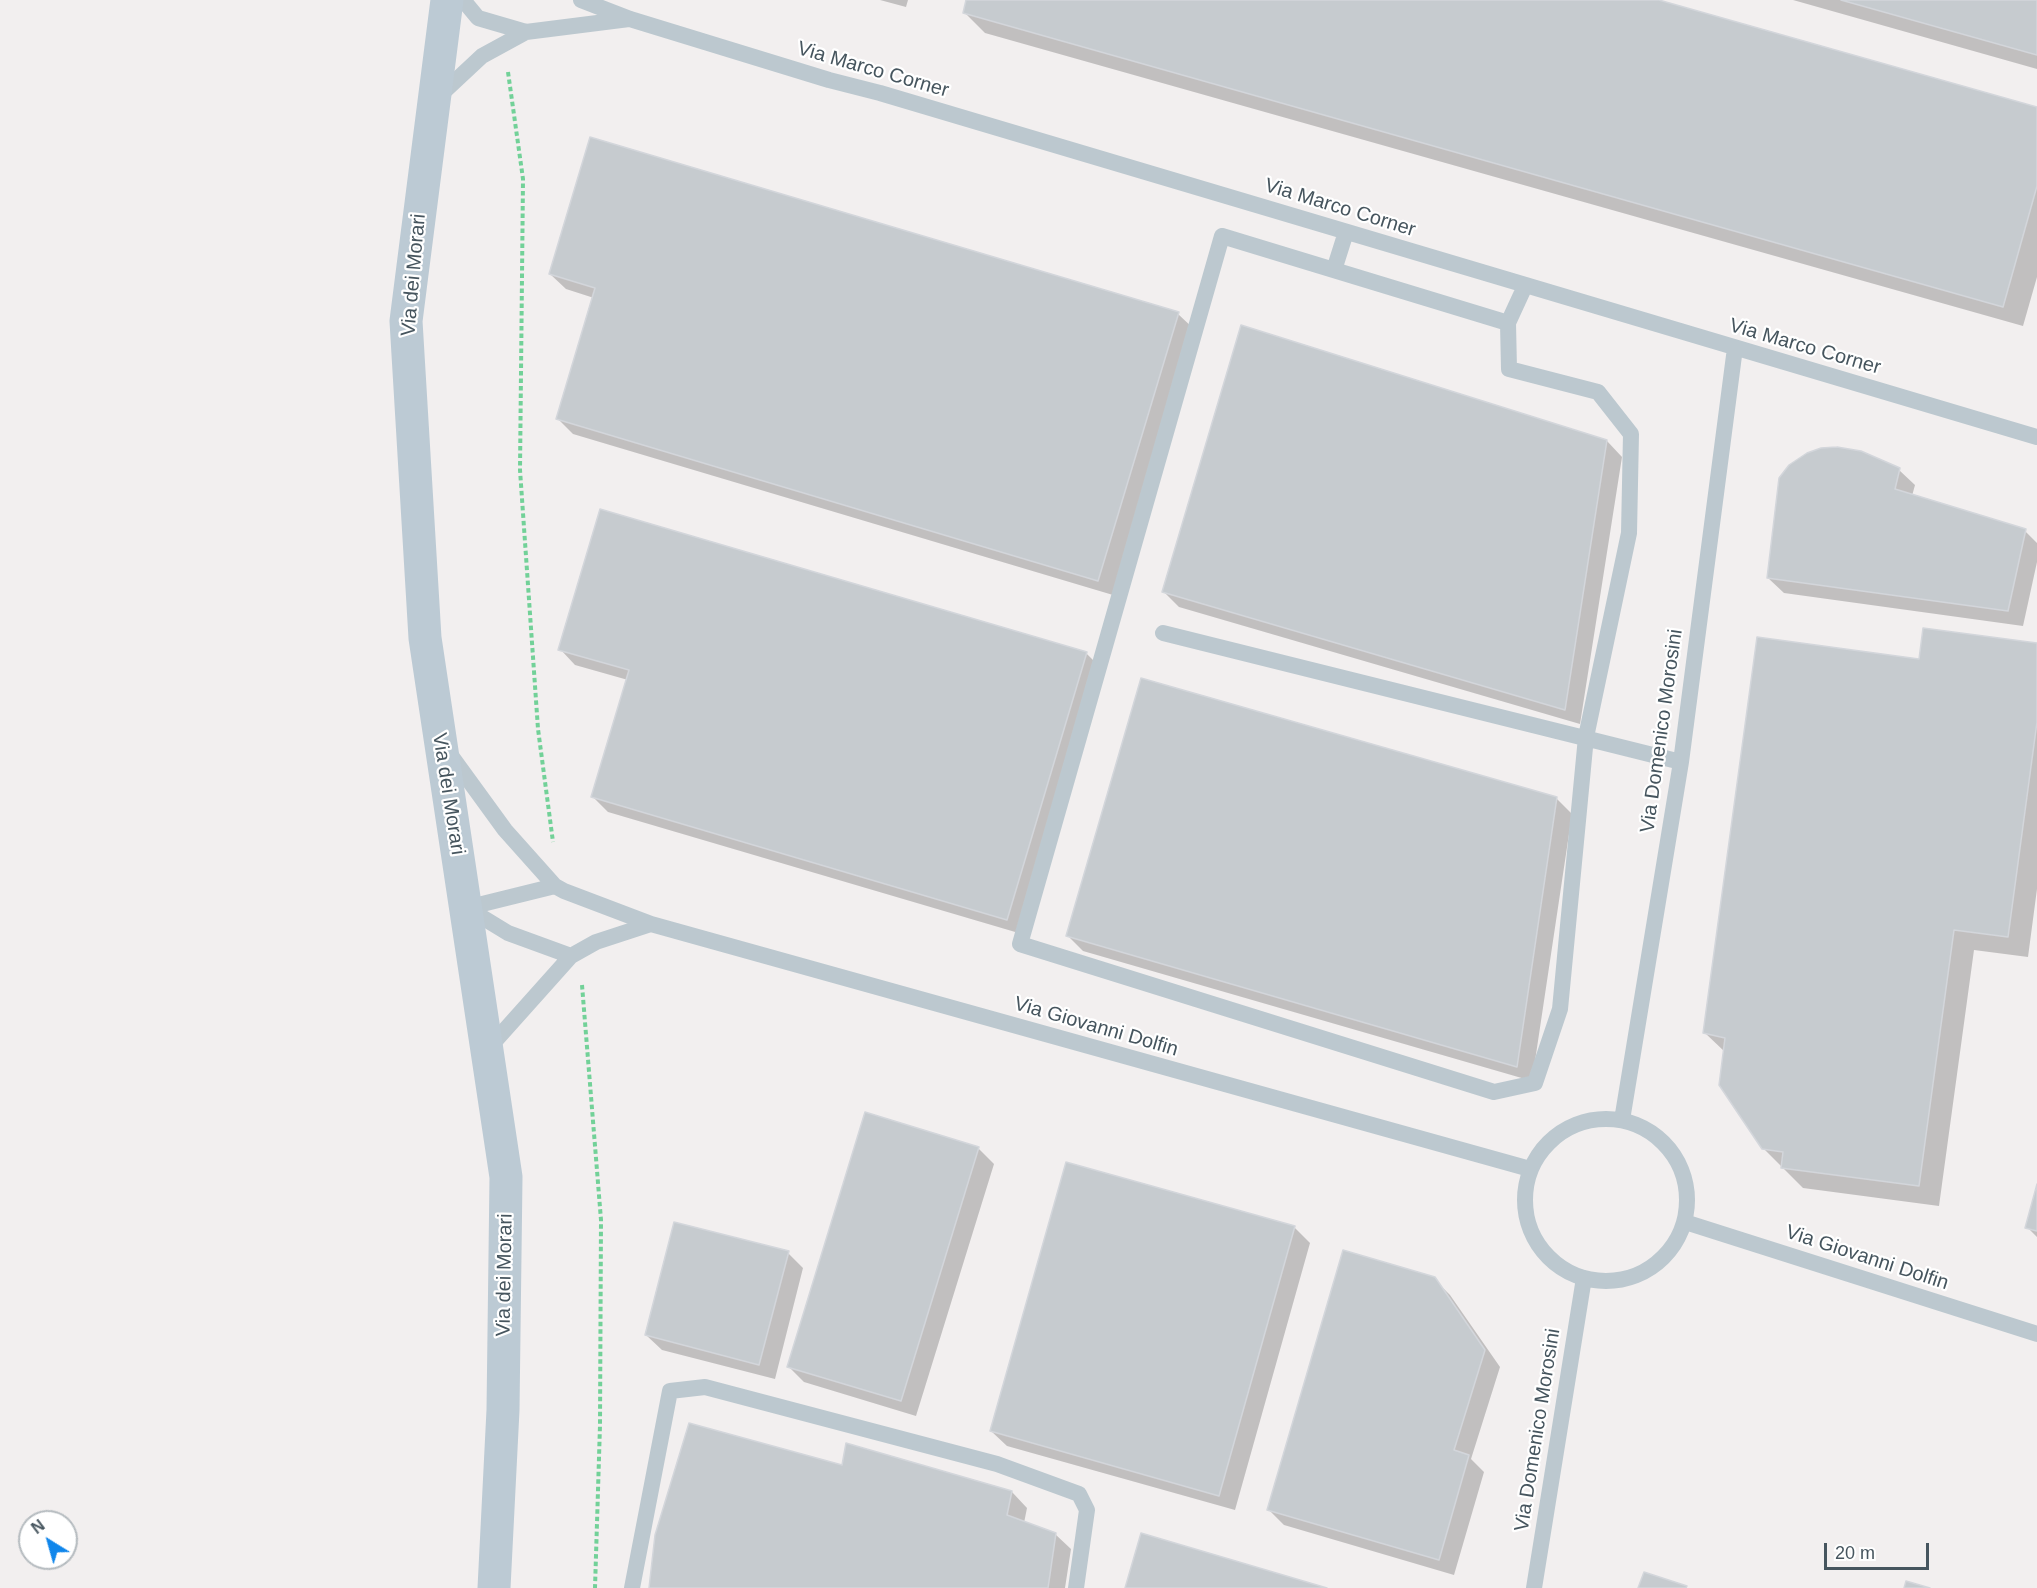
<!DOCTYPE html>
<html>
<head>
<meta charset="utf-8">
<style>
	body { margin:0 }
	#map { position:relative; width:2037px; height:1588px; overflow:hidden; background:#f2efef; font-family:Arial,sans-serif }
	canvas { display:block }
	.north { position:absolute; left:18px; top:1510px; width:60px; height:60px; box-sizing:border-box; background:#fff; border:2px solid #b5bbbf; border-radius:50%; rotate:323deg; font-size:16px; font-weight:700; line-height:24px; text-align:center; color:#46555e }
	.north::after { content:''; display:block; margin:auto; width:21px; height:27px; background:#1086eb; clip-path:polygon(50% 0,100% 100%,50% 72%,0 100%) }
	.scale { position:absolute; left:1824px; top:1543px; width:105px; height:27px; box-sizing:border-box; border:3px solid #46555e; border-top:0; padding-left:8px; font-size:18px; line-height:21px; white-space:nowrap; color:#46555e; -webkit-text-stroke:4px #fff; paint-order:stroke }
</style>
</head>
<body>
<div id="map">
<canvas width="2037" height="1588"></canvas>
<div class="north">N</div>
<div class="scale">20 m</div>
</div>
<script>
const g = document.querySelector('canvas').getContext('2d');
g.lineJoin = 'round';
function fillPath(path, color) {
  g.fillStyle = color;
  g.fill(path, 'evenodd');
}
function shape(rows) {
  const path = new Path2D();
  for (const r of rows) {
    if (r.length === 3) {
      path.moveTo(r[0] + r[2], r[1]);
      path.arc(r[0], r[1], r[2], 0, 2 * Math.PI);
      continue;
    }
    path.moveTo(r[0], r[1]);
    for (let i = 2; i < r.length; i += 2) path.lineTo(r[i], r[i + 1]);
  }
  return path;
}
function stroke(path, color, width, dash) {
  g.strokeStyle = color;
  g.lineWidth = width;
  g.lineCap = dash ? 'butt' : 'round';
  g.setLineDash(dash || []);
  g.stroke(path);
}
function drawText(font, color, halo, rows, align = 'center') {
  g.font = font + ' Arial,sans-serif';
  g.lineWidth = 4.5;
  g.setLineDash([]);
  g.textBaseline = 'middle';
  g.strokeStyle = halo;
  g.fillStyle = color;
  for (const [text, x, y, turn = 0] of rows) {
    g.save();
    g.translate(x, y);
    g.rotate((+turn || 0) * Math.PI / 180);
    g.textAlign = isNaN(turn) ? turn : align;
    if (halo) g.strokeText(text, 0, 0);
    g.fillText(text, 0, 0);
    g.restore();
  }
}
fillPath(shape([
	[880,0,908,0,906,7],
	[968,0,1653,0,2037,108,2037,277,2023,326,985,33,964,12],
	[1793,0,2037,0,2037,69],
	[550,274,1178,314,1194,329,1113,595,573,434,557,418,594,298,566,289],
	[1607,441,1622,457,1580,724,1179,607,1164,592],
	[1899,470,1915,485,1912,496,2025,531,2037,543,2037,562,2023,626,1784,593,1768,578],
	[2037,645,2037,889,2028,957,1974,950,1939,1206,1803,1188,1763,1148,1725,1052,1705,1033,1920,660],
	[560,649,1086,653,1101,668,1022,934,608,812,593,797,628,680,575,665],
	[1556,798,1572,814,1532,1081,1083,951,1067,935],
	[978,1148,994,1164,916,1416,804,1382,789,1367],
	[2037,1190,2037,1237,2027,1227],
	[1294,1227,1310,1243,1235,1510,1007,1446,991,1431],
	[788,1253,803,1268,775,1379,662,1350,646,1335],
	[1434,1279,1450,1295,1500,1367,1471,1459,1484,1472,1454,1575,1284,1525,1269,1510],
	[843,1467,1012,1492,1027,1508,1024,1523,1055,1534,1071,1549,1065,1588,651,1588]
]), '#0003');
const building = shape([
	[966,0,1659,0,2037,107,2037,186,2003,307,963,13,966,0],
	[1841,0,2037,0,2037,55,1841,0],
	[590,137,1179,312,1098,581,556,419,595,288,549,274,590,137],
	[1241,325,1607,440,1565,710,1162,592,1241,325],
	[1837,447,1861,451,1900,468,1895,489,2026,529,2008,611,1767,578,1779,478,1789,465,1807,453,1821,448,1837,447],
	[600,509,1087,652,1007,920,591,797,629,670,558,650,600,509],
	[1923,628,2037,643,2037,722,2008,937,1954,930,1919,1186,1781,1168,1783,1152,1762,1149,1719,1085,1725,1038,1703,1033,1757,637,1919,659,1923,628],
	[1141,678,1557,797,1517,1067,1066,936,1141,678],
	[865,1112,979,1147,901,1401,787,1367,865,1112],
	[1066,1162,1295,1226,1219,1496,990,1431,1066,1162],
	[2037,1184,2037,1231,2025,1228,2037,1184],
	[674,1222,789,1251,759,1365,645,1335,674,1222],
	[1343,1250,1435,1277,1485,1350,1454,1450,1469,1455,1439,1560,1267,1510,1343,1250],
	[689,1423,842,1465,846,1443,1012,1491,1007,1515,1056,1533,1048,1588,649,1588,655,1535,689,1423],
	[1141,1533,1327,1588,1125,1588,1141,1533],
	[1644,1572,1687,1586,1686,1588,1638,1588,1644,1572],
	[1906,1581,1930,1588,1904,1588,1906,1581]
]);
fillPath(building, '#c6cbcf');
stroke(building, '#d3d6db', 1.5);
stroke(shape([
	[508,72,523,179,520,470,538,729,553,842],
	[582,985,601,1220,600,1425,595,1588]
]), '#72d198', 4, [4.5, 3]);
stroke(shape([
	[463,0,478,18,526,32,629,19],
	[581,0,630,19,829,80,880,93,2037,437],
	[437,98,482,56,526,32],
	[1222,236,1508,323,1509,369,1598,392,1631,434,1629,533,1586,737,1560,1009,1535,1083,1494,1092,1020,944,1222,236],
	[1334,270,1346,232],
	[1508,323,1525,286],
	[1163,633,1681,762],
	[449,753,505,830,555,886,564,891,651,924,1530,1169],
	[466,908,555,886],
	[467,908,508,933,571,956],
	[487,1050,571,956,596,942,651,924],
	[1606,1200,81],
	[1622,1120,1681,762,1735,348],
	[1685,1222,2037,1334],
	[632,1588,670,1391,705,1387,997,1464,1079,1494,1087,1510,1076,1588],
	[1534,1588,1584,1278]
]), '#bcc8cf', 16);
stroke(shape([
	[447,0,406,321,425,638,506,1177,503,1410,494,1588]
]), '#bccad4', 33);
drawText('20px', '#46555e', '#fff', [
	["Via Marco Corner",873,70,16],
	["Via Marco Corner",1340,208,17],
	["Via dei Morari",414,275,-85],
	["Via Marco Corner",1805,347,16],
	["Via Domenico Morosini",1662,731,-82],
	["Via dei Morari",448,794,81],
	["Via Giovanni Dolfin",1096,1027,16],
	["Via Giovanni Dolfin",1867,1258,18],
	["Via dei Morari",505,1275,-89],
	["Via Domenico Morosini",1538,1430,-81]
]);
</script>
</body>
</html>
